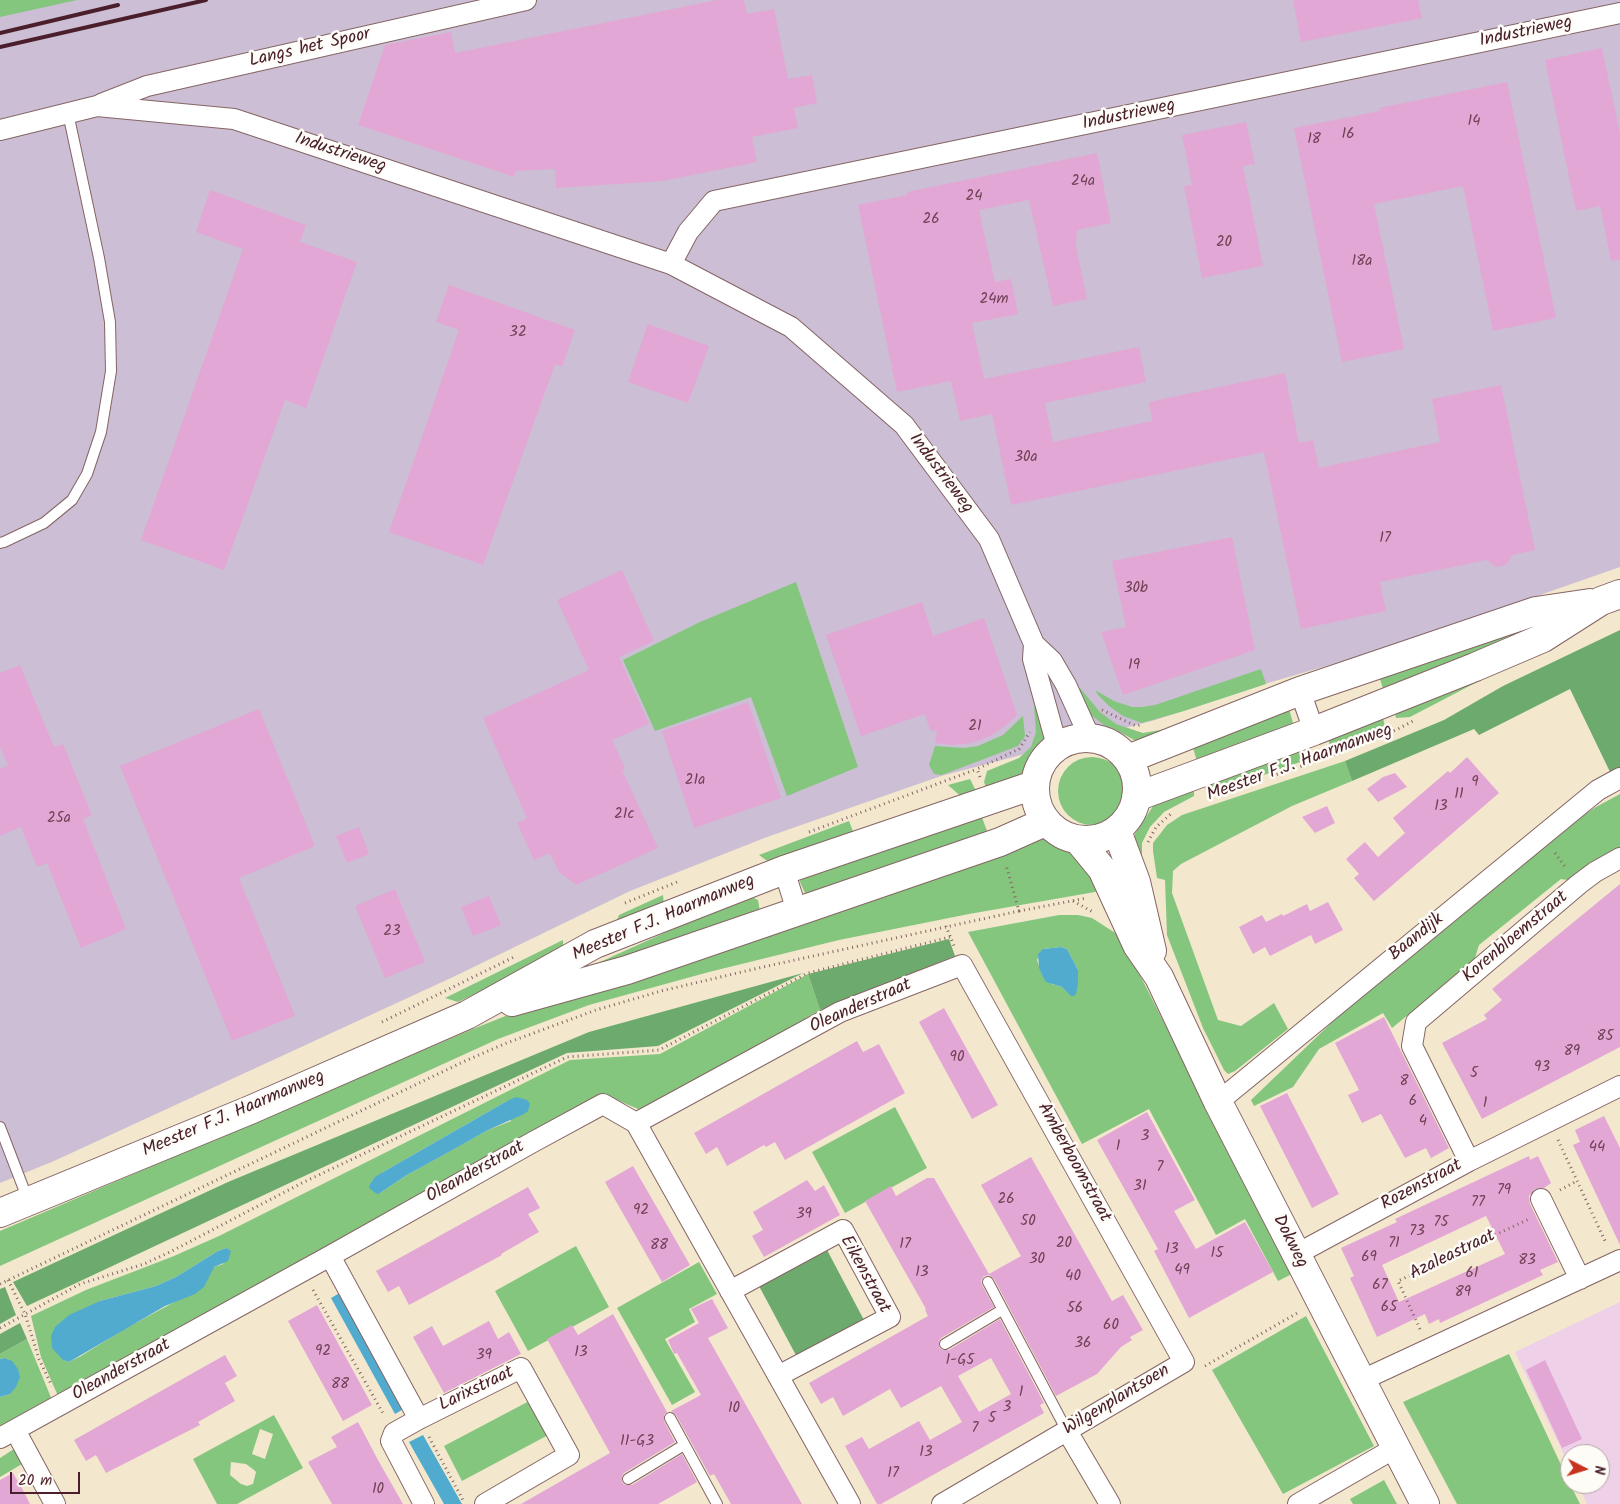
<!DOCTYPE html>
<html>
<head>
<meta charset="utf-8">
<style>
	body { margin:0 }
	#map { position:relative; width:1620px; height:1504px; overflow:hidden; background:#f3e7ce; font-family:Kalam,sans-serif }
	canvas { display:block }
	.north { position:absolute; left:1560px; top:1444px; width:50px; height:50px; box-sizing:border-box; background:#fdfcf7; border:1px solid #b5a4a5; border-radius:50%; rotate:95deg; font-size:14px; font-weight:700; line-height:20px; text-align:center; color:#4a1f2b }
	.north::after { content:''; display:block; margin:auto; width:18px; height:22px; background:#c8321e; clip-path:polygon(50% 0,100% 100%,50% 72%,0 100%) }
	.scale { position:absolute; left:10px; top:1472px; width:70px; height:22px; box-sizing:border-box; border:2px solid #4a1f2b; border-top:0; padding-left:6px; font-size:15px; line-height:18px; white-space:nowrap; color:#4a1f2b; -webkit-text-stroke:4px #fdfcf7; paint-order:stroke }
</style>
</head>
<body>
<div id="map">
<canvas width="1620" height="1504"></canvas>
<div class="north">N</div>
<div class="scale">20 m</div>
</div>
<script>
const g = document.querySelector('canvas').getContext('2d');
g.lineJoin = 'round';
function fillPath(path, color) {
  g.fillStyle = color;
  g.fill(path, 'evenodd');
}
function shape(rows) {
  const path = new Path2D();
  for (const r of rows) {
    if (r.length === 3) {
      path.moveTo(r[0] + r[2], r[1]);
      path.arc(r[0], r[1], r[2], 0, 2 * Math.PI);
      continue;
    }
    path.moveTo(r[0], r[1]);
    for (let i = 2; i < r.length; i += 2) path.lineTo(r[i], r[i + 1]);
  }
  return path;
}
function stroke(path, color, width, dash) {
  g.strokeStyle = color;
  g.lineWidth = width;
  g.lineCap = dash ? 'butt' : 'round';
  g.setLineDash(dash || []);
  g.stroke(path);
}
function drawText(font, color, halo, rows, align = 'center') {
  g.font = font + ' Kalam,sans-serif';
  g.lineWidth = 5;
  g.setLineDash([]);
  g.textBaseline = 'middle';
  g.strokeStyle = halo;
  g.fillStyle = color;
  for (const [text, x, y, turn = 0] of rows) {
    g.save();
    g.translate(x, y);
    g.rotate((+turn || 0) * Math.PI / 180);
    g.textAlign = isNaN(turn) ? turn : align;
    if (halo) g.strokeText(text, 0, 0);
    g.fillText(text, 0, 0);
    g.restore();
  }
}
fillPath(shape([
	[1620,1302,1620,1504,1587,1504,1578,1484,1600,1484,1600,1454,1570,1454,1570,1467,1515,1352]
]), '#eed0e8');
fillPath(shape([
	[0,0,1620,0,1620,567,1391,647,1268,683,1155,720,941,776,767,837,630,891,453,977,54,1161,0,1183]
]), '#ccbed4');
fillPath(shape([
	[0,0,77,0,0,17],
	[796,582,858,767,787,796,751,697,655,731,623,660,700,622],
	[1568,608,1570,616,1385,695,1379,676],
	[1527,656,1410,717,1396,718,1394,708],
	[1261,669,1266,684,1184,711,1142,723,1123,716,1109,706,1099,696,1095,690,1114,701,1132,707,1142,707,1155,705],
	[1080,688,1100,712,1116,724,1143,733,1172,728,1146,740,1134,740,1116,730,1104,725,1091,715,1077,690],
	[1038,705,1046,737,1044,743,1027,772,1010,785,988,793,984,782,987,771,1019,758,1031,747,1036,732,1034,707],
	[1289,709,1295,730,1198,765,1191,741],
	[1382,715,1386,729,1331,748,1326,734],
	[1023,716,1025,736,1018,746,942,775,934,774,929,765,935,746,964,748,978,746,1003,735],
	[1302,746,1306,760,1213,793,1205,789,1203,780],
	[1092,791,34],
	[1345,761,1352,781,1292,806,1181,864,1173,871,1172,893,1218,1020,1241,1026,1274,1003,1288,1029,1235,1071,1228,1074,1224,1070,1203,1028,1167,935,1165,880,1157,878,1153,851,1153,843,1167,825,1182,815],
	[970,779,978,795,965,800,948,785],
	[1194,788,1194,796,1164,812,1150,827,1142,843,1142,857,1145,870,1132,848,1135,834,1157,800],
	[1620,794,1620,850,1574,881,1561,879,1479,945,1474,961,1392,1028,1383,1013,1319,1049,1293,1087,1254,1106,1251,1100,1350,1005,1533,849,1596,807],
	[981,815,989,836,811,896,805,893,800,882,801,876],
	[849,821,856,839,774,864,766,860,759,855],
	[1044,836,1079,853,1101,888,1095,892,969,914,839,940,709,972,589,1005,498,1039,0,1266,0,1231,473,1029,538,1003],
	[663,895,664,905,627,924,617,920,619,915],
	[752,897,758,900,760,912,585,973,589,967,682,925],
	[1059,915,1078,915,1092,918,1120,936,1292,1274,1278,1281,1245,1219,1216,1235,1149,1109,1082,1144,968,932],
	[1061,947,1067,949,1078,970,1078,977,1072,996,1062,987,1052,984,1042,975,1037,960,1043,949],
	[563,940,563,952,458,1002,445,998],
	[808,974,820,1010,646,1109,638,1109,603,1094,58,1396,41,1357,31,1316,86,1290,174,1256,219,1236,570,1060,660,1054],
	[507,1101,511,1121,488,1130,407,1175,380,1193,370,1184,383,1172],
	[226,1248,223,1264,214,1267,178,1300,123,1330,81,1356,69,1362,63,1360,100,1301,156,1286,176,1277,218,1251],
	[895,1107,927,1168,845,1213,812,1152],
	[576,1246,609,1307,528,1351,495,1291],
	[699,1262,717,1294,689,1309,695,1322,665,1339,695,1392,672,1405,617,1308],
	[1306,1316,1374,1446,1283,1494,1212,1370],
	[27,1339,52,1400,0,1428,0,1397,10,1394,4,1358,0,1359,0,1354],
	[1509,1354,1570,1484,1580,1504,1457,1504,1403,1402],
	[533,1399,552,1433,462,1481,444,1446],
	[274,1415,303,1468,237,1504,217,1504,193,1459],
	[260,1429,273,1434,265,1459,252,1454],
	[231,1462,246,1464,254,1470,256,1472,253,1484,247,1486,241,1484,230,1475],
	[14,1449,22,1464,0,1477,0,1458],
	[1384,1480,1397,1504,1353,1504,1350,1499]
]), '#85c67e');
fillPath(shape([
	[1620,630,1620,769,1611,774,1570,689,1479,735,1474,729,1352,781,1345,761,1444,720,1503,686],
	[949,939,955,956,820,1010,808,974],
	[803,973,658,1046,567,1053,27,1306,13,1282,228,1182,589,1032],
	[826,1248,865,1322,798,1359,759,1286],
	[5,1287,16,1315,0,1324,0,1289],
	[20,1323,27,1339,0,1354,0,1334]
]), '#6cab6d');
fillPath(shape([
	[1061,947,1067,949,1078,970,1078,984,1076,994,1074,996,1071,996,1062,987,1046,982,1042,975,1039,968,1038,954,1043,949],
	[516,1097,527,1100,530,1104,528,1111,524,1114,488,1130,456,1148,407,1175,380,1193,377,1194,369,1188,370,1184,375,1177,383,1172,507,1101],
	[226,1248,231,1251,228,1261,214,1267,204,1287,195,1294,165,1306,69,1362,63,1360,52,1348,51,1336,55,1327,69,1315,100,1301,156,1286,176,1277,218,1251],
	[343,1291,407,1407,395,1414,331,1298],
	[4,1358,12,1361,18,1369,20,1377,16,1387,10,1394,0,1397,0,1359],
	[423,1435,462,1504,444,1504,409,1442]
]), '#51abcf');
fillPath(shape([
	[717,0,744,0,747,14,774,9,788,79,812,75,817,103,794,108,798,128,752,137,757,162,663,181,556,188,555,169,516,171,514,177,358,125,385,45,451,32,455,53],
	[1293,0,1418,0,1422,18,1301,42],
	[1602,48,1620,134,1620,260,1611,261,1600,206,1576,211,1545,60],
	[1507,82,1556,318,1493,331,1463,186,1374,204,1404,349,1342,362,1294,128,1380,111,1379,108],
	[1246,122,1255,164,1243,166,1263,266,1202,278,1184,186,1192,185,1182,135],
	[1097,153,1111,223,1077,230,1076,246,1087,299,1053,306,1029,200,979,210,995,282,1011,279,1018,314,972,323,984,379,1139,347,1146,382,1045,403,1053,442,1152,421,1149,402,1285,373,1299,443,1313,440,1319,468,1440,442,1432,399,1501,385,1535,550,1512,555,1507,564,1499,567,1494,566,1487,560,1380,582,1386,611,1301,629,1264,452,1011,505,992,414,960,421,951,381,897,392,858,205,908,195,907,192],
	[210,190,306,225,300,242,357,262,306,408,285,400,224,570,141,540,243,249,196,232],
	[449,285,575,330,562,367,555,364,483,565,389,532,459,330,436,322],
	[648,324,709,346,688,403,628,382],
	[1232,537,1255,650,1123,695,1101,632,1126,627,1112,561],
	[622,570,654,641,619,657,649,724,612,740,625,768,622,770,658,848,576,885,559,872,550,853,534,860,517,823,527,818,483,718,589,670,557,600],
	[922,602,933,636,984,618,1017,715,1004,727,988,737,971,743,953,745,935,743,937,731,930,730,925,714,861,736,826,635],
	[20,665,54,747,63,744,92,815,83,819,126,929,81,948,47,863,37,867,21,827,0,836,0,769,8,765,0,747,0,673],
	[748,702,781,798,694,828,662,731],
	[259,709,315,846,239,878,295,1016,232,1041,120,766],
	[1467,757,1499,793,1374,901,1354,878,1359,874,1346,859,1365,842,1378,857,1405,833,1393,818,1448,771,1450,773],
	[1395,773,1407,787,1378,802,1367,789,1383,777],
	[1327,806,1335,823,1315,833,1302,817],
	[359,827,369,854,347,863,336,836],
	[1620,884,1620,1047,1482,1119,1442,1043,1487,1019,1484,1015,1502,1000,1492,989],
	[395,889,425,962,385,978,355,906],
	[489,896,501,925,473,936,461,907],
	[1328,902,1343,930,1315,944,1311,935,1270,956,1265,947,1253,954,1239,927,1262,915,1266,922,1282,914,1283,916,1307,904,1310,911],
	[944,1008,998,1105,972,1119,919,1022],
	[1384,1017,1449,1148,1431,1158,1426,1148,1405,1158,1381,1114,1362,1123,1348,1095,1359,1090,1335,1043],
	[857,1041,863,1052,879,1044,905,1093,785,1160,775,1142,766,1147,764,1145,727,1166,717,1147,706,1154,694,1133],
	[1287,1093,1339,1194,1312,1208,1260,1106],
	[1147,1112,1195,1200,1174,1211,1196,1249,1245,1222,1273,1272,1189,1318,1154,1251,1158,1249,1097,1140],
	[1604,1116,1620,1148,1620,1245,1573,1145,1580,1142,1575,1130],
	[1529,1156,1530,1160,1538,1156,1551,1183,1544,1188,1535,1189,1529,1196,1530,1204,1558,1262,1540,1270,1543,1275,1440,1323,1439,1319,1429,1324,1425,1314,1377,1337,1350,1278,1354,1276,1341,1248,1397,1222,1395,1219],
	[1486,1216,1505,1254,1399,1302,1382,1265],
	[1031,1157,1112,1301,1123,1295,1143,1330,1130,1337,1132,1340,1121,1347,1097,1374,1056,1396,994,1279,989,1275,984,1276,981,1281,982,1285,994,1307,941,1338,939,1341,939,1347,942,1350,949,1350,1000,1319,1044,1403,1040,1405,1044,1413,881,1504,877,1504,845,1446,862,1437,869,1449,919,1421,930,1440,962,1422,941,1386,901,1408,890,1389,843,1416,833,1397,821,1404,809,1383,928,1316,925,1310,926,1309,865,1201,891,1186,896,1196,927,1178,934,1178,989,1274,1021,1256,981,1185],
	[991,1358,1011,1394,979,1412,958,1376],
	[633,1166,690,1265,662,1282,605,1182],
	[807,1180,815,1191,824,1185,840,1215,764,1257,752,1236,763,1230,753,1212],
	[528,1187,540,1208,528,1214,539,1232,501,1254,502,1255,409,1305,399,1286,388,1292,376,1271],
	[712,1299,728,1328,708,1338,802,1504,731,1504,714,1474,710,1476,676,1415,671,1411,701,1395,677,1353,674,1354,668,1340,699,1323,691,1309],
	[317,1305,372,1405,343,1421,288,1321],
	[613,1314,667,1412,664,1415,664,1421,675,1442,624,1473,622,1476,622,1482,625,1485,632,1485,682,1454,697,1482,658,1504,521,1504,610,1453,547,1339,572,1325,578,1335],
	[489,1321,498,1339,509,1332,521,1354,444,1393,413,1337,432,1326,443,1346],
	[225,1355,237,1376,225,1383,235,1401,198,1422,200,1425,106,1473,96,1455,86,1461,74,1440],
	[1545,1360,1582,1439,1562,1448,1526,1370],
	[358,1422,378,1460,403,1504,332,1504,308,1462,337,1447,331,1437],
	[13,1473,23,1490,30,1504,0,1504,0,1480]
]), '#e3a7d5');
const lane = shape([
	[0,543,4,542,44,523,72,500,87,474,101,432,111,371,110,322,99,258,68,113],
	[0,1127,28,1200],
	[988,1282,1067,1431],
	[945,1344,1002,1310],
	[670,1418,717,1504],
	[628,1479,684,1445]
]);
const street = shape([
	[101,104,147,86,526,0],
	[0,130,97,106,234,119,671,264,791,327,904,425,989,539,1034,644,1052,661,1066,685,1090,738],
	[671,264,688,232,714,201,1620,13],
	[1034,644,1033,659,1057,746],
	[1300,691,1314,731],
	[784,870,797,911],
	[1218,1102,1598,790,1620,778],
	[636,1123,840,1012,962,965,1184,1362,942,1504],
	[636,1123,850,1504],
	[1469,1161,1412,1046,1416,1022,1579,884,1595,872,1620,858],
	[1541,1199,1580,1279],
	[1295,1255,1469,1161,1620,1086],
	[330,1256,419,1419],
	[730,1291,843,1230,890,1317,778,1376],
	[1360,1381,1620,1260],
	[15,1430,55,1504],
	[1067,1431,1110,1504],
	[0,1438,330,1256,533,1142,603,1104,636,1123],
	[424,1504,391,1441,394,1433,419,1419,521,1368,569,1455,485,1504],
	[1298,1504,1395,1448]
]);
const secondary = shape([
	[1086,789,51],
	[1128,759,1300,691,1536,611,1590,603],
	[1136,797,1314,731,1475,667,1543,638,1601,601,1620,594],
	[1117,831,1136,882,1152,951],
	[1079,841,1102,869,1137,945,1159,977,1218,1102,1425,1504],
	[512,1002,627,970,1000,842,1045,822],
	[0,1213,250,1110,467,1015,595,944,784,870,1034,785]
]);
stroke(lane, '#856564', 12);
stroke(street, '#856564', 22);
stroke(secondary, '#856564', 30);
stroke(shape([
	[1102,710,1136,726,1140,725],
	[1272,776,1323,759,1396,730,1413,721],
	[980,777,977,769,1019,749,1030,732],
	[809,832,977,769],
	[1148,842,1156,827,1172,813],
	[1555,853,1566,868],
	[1073,901,1093,912],
	[625,903,677,882],
	[1019,911,1087,898],
	[946,926,954,946],
	[382,1022,516,956],
	[1558,1140,1606,1243],
	[1560,1190,1577,1181],
	[8,1280,25,1314,39,1359,52,1386],
	[0,1284,465,1061,504,1044,596,1010,661,991,763,967,1019,911,1006,865],
	[313,1290,384,1415],
	[0,1328,80,1284,144,1264,170,1252,302,1183,567,1057,659,1050,808,973,950,937],
	[1420,1329,1398,1281,1529,1219],
	[1205,1366,1299,1312],
	[429,1437,464,1502]
]), '#856564', 3, [1, 4]);
stroke(lane, '#fff', 10);
stroke(street, '#fff', 20);
stroke(secondary, '#fff', 28);
stroke(shape([
	[0,33,118,5],
	[0,47,206,0]
]), '#4a1f2b', 4);
drawText('15px', '#704156', null, [
	["14",1474,122],
	["16",1348,135],
	["18",1314,140],
	["24a",1083,182],
	["24",974,197],
	["26",931,220],
	["20",1224,243],
	["18a",1362,262],
	["24m",994,300],
	["32",518,333],
	["30a",1026,458],
	["17",1385,539],
	["30b",1136,589],
	["19",1134,666],
	["21",975,727],
	["21a",695,781],
	["9",1475,783],
	["11",1459,795],
	["13",1441,807],
	["21c",624,815],
	["25a",59,819],
	["23",392,932],
	["85",1605,1037],
	["89",1572,1052],
	["90",957,1058],
	["93",1542,1068],
	["5",1474,1074],
	["8",1404,1082],
	["6",1413,1102],
	["1",1485,1104],
	["4",1423,1122],
	["3",1145,1137],
	["1",1118,1147],
	["44",1597,1148],
	["7",1160,1168],
	["31",1140,1187],
	["79",1504,1191],
	["26",1006,1200],
	["77",1478,1203],
	["92",641,1211],
	["39",804,1215],
	["50",1028,1222],
	["75",1441,1223],
	["73",1417,1232],
	["20",1064,1244],
	["71",1394,1244],
	["17",905,1245],
	["88",659,1246],
	["13",1172,1250],
	["15",1217,1254],
	["69",1369,1258],
	["30",1037,1260],
	["83",1527,1261],
	["49",1182,1271],
	["13",922,1273],
	["61",1472,1274],
	["40",1073,1277],
	["67",1380,1286],
	["89",1463,1293],
	["65",1389,1308],
	["56",1075,1309],
	["60",1111,1326],
	["36",1083,1344],
	["92",323,1352],
	["13",581,1353],
	["39",484,1356],
	["1-G5",960,1361],
	["88",340,1385],
	["1",1021,1393],
	["3",1007,1408],
	["10",734,1409],
	["5",992,1419],
	["7",975,1429],
	["11-G3",637,1442],
	["13",926,1453],
	["17",893,1474],
	["10",378,1490]
]);
drawText('18px', '#4a1f2b', '#fdfcf7', [
	["Industrieweg",1526,33,-12],
	["Langs het Spoor",310,49,-13],
	["Industrieweg",1129,116,-12],
	["Industrieweg",340,154,18],
	["Industrieweg",940,474,53],
	["Meester F.J. Haarmanweg",1300,764,-20],
	["Meester F.J. Haarmanweg",664,919,-23],
	["Baandijk",1417,938,-39],
	["Korenbloemstraat",1516,938,-40],
	["Oleanderstraat",861,1007,-24],
	["Meester F.J. Haarmanweg",234,1115,-23],
	["Amberboomstraat",1073,1163,61],
	["Oleanderstraat",476,1173,-29],
	["Rozenstraat",1422,1186,-28],
	["Dokweg",1289,1242,63],
	["Azaleastraat",1453,1256,-26],
	["Eikenstraat",864,1275,61],
	["Oleanderstraat",122,1371,-29],
	["Larixstraat",477,1390,-26],
	["Wilgenplantsoen",1117,1401,-31]
]);
</script>
</body>
</html>
